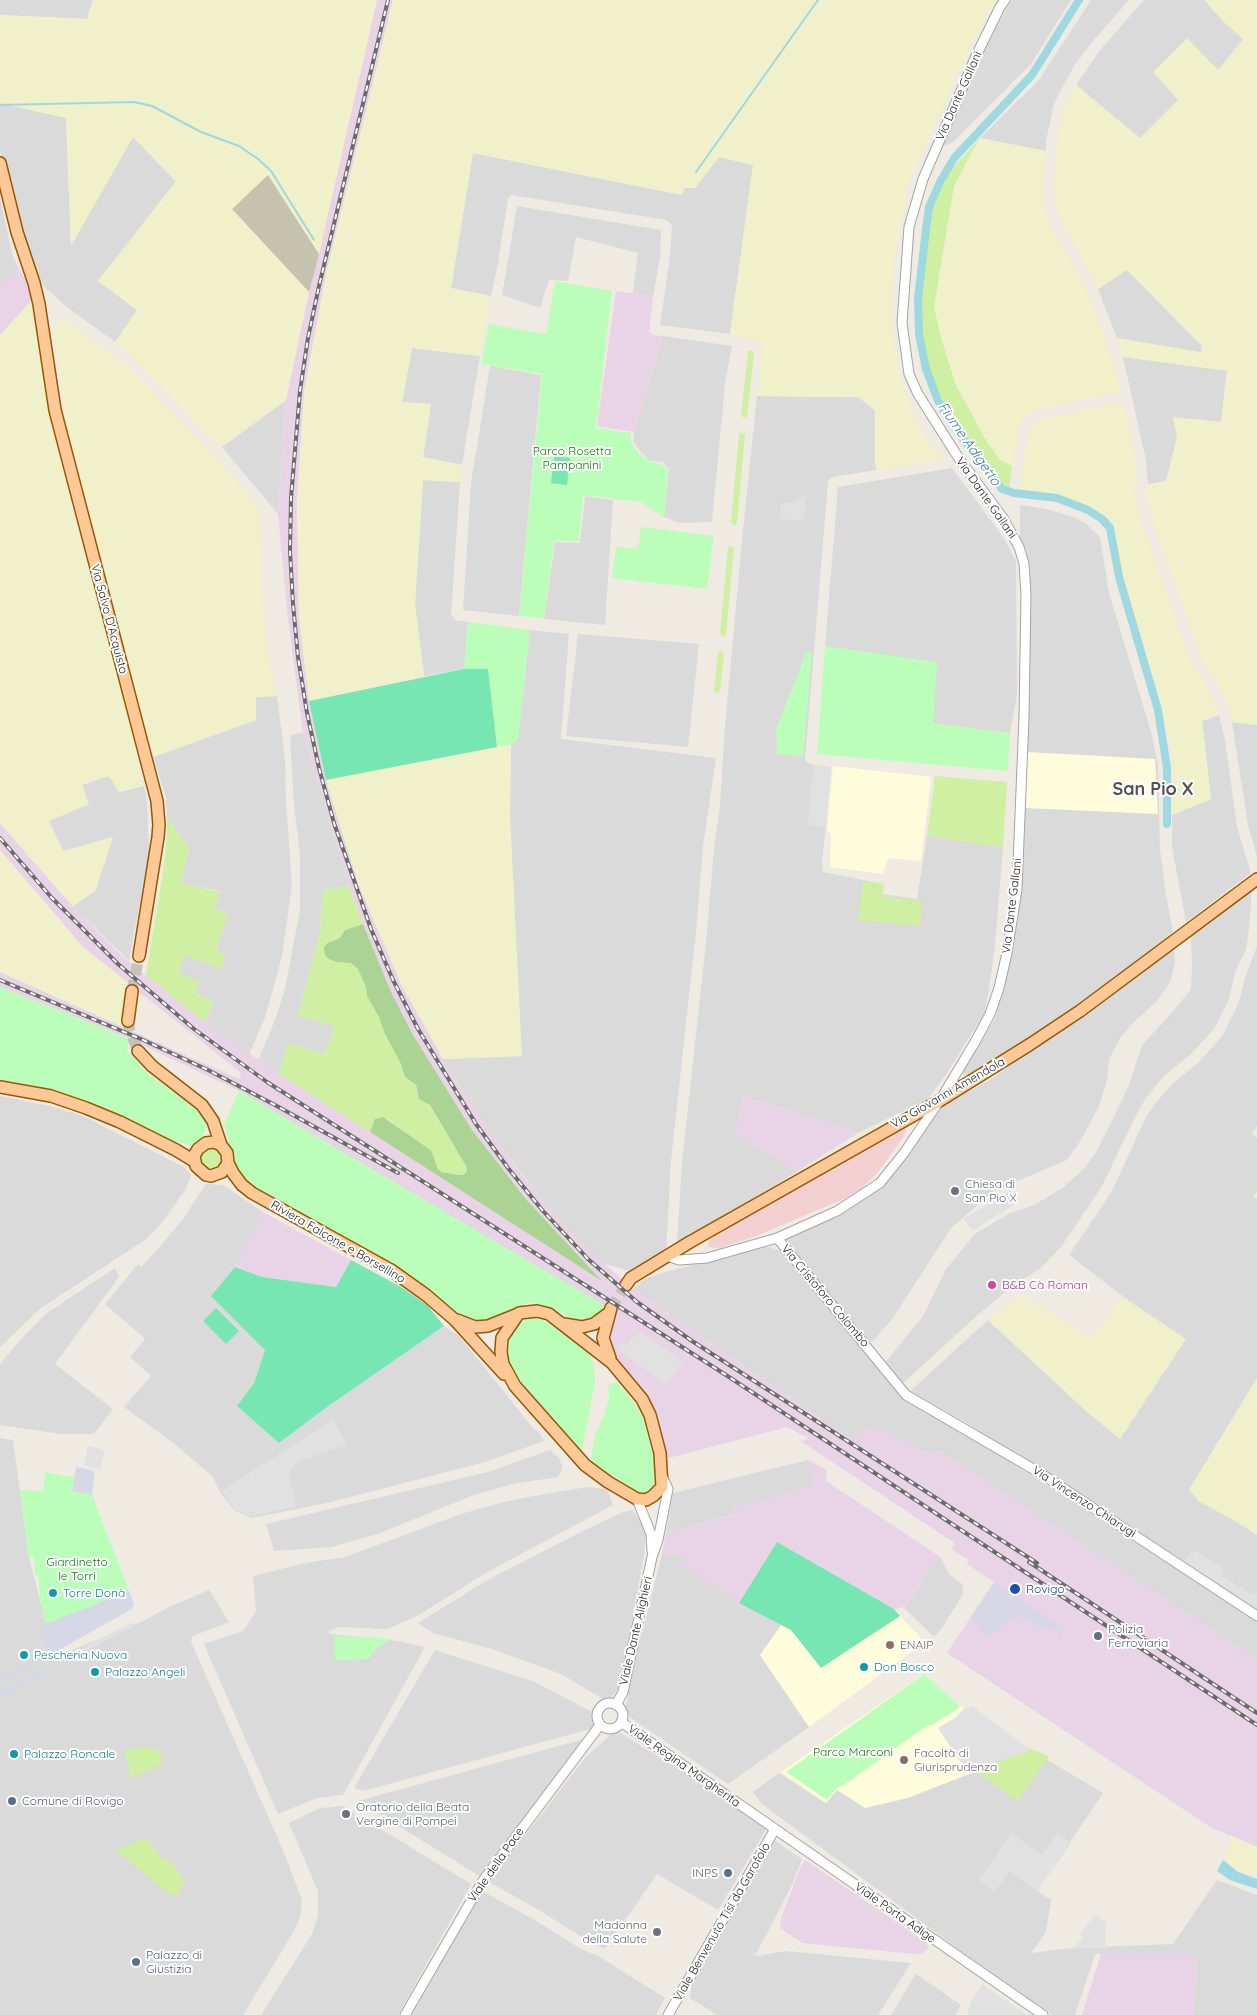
<!DOCTYPE html>
<html>
<head>
<meta charset="utf-8">
<style>
	body { margin:0 }
	canvas { display:block; background:#efeae2 }
</style>
</head>
<body>
<canvas width="1257" height="2015"></canvas>
<script>
const g = document.querySelector('canvas').getContext('2d');
g.lineJoin = 'round';
function fillPath(path, color) {
  g.fillStyle = color;
  g.fill(path, 'evenodd');
}
function shape(rows) {
  const path = new Path2D();
  for (const r of rows) {
    if (r.length === 3) {
      path.moveTo(r[0] + r[2], r[1]);
      path.arc(r[0], r[1], r[2], 0, 2 * Math.PI);
      continue;
    }
    path.moveTo(r[0], r[1]);
    for (let i = 2; i < r.length; i += 2) path.lineTo(r[i], r[i + 1]);
  }
  return path;
}
function stroke(path, color, width, dash) {
  g.strokeStyle = color;
  g.lineWidth = width;
  g.lineCap = dash ? 'butt' : 'round';
  g.setLineDash(dash || []);
  g.stroke(path);
}
function drawText(font, color, halo, rows, align = 'center') {
  g.font = font + ' Quicksand,sans-serif';
  g.lineWidth = 4;
  g.setLineDash([]);
  g.textBaseline = 'middle';
  g.strokeStyle = halo;
  g.fillStyle = color;
  for (const [text, x, y, turn = 0] of rows) {
    g.save();
    g.translate(x, y);
    g.rotate((+turn || 0) * Math.PI / 180);
    g.textAlign = isNaN(turn) ? turn : align;
    if (halo) g.strokeText(text, 0, 0);
    g.fillText(text, 0, 0);
    g.restore();
  }
}
fillPath(shape([
	[0,0,93,0,87,19,0,15],
	[1012,0,1071,0,1031,64,953,142,938,149,986,45],
	[1091,0,1129,0,1092,42,1074,66,1054,103,1046,141,1046,151,980,138,1039,80],
	[1144,0,1204,0,1227,25,1244,39,1218,70,1187,39,1154,72,1178,100,1140,139,1076,85,1101,49],
	[0,103,66,118,71,245,133,137,176,182,98,281,137,310,115,342,67,307,40,283,34,275,13,206,0,151],
	[473,153,682,195,684,188,719,157,753,165,730,334,660,325,670,258,672,225,667,220,511,195,508,199,497,268,491,296,451,288],
	[0,198,13,257,19,269,0,287],
	[517,206,661,230,660,257,653,297,630,293,633,292,638,253,576,237,568,281,549,280,540,308,502,295],
	[1127,270,1202,346,1201,353,1117,338,1098,289],
	[663,336,732,346,725,383,712,522,680,523,664,517,669,469,663,462,650,461,640,451,633,441,634,432],
	[412,348,480,356,462,465,423,457,431,404,402,402],
	[1123,357,1227,370,1221,422,1174,418,1177,437,1166,481,1148,484,1146,460],
	[490,366,541,375,519,616,463,610,471,483],
	[757,396,858,397,875,410,875,462,877,470,832,477,828,481,805,760,810,764,831,767,822,864,823,872,884,884,882,894,917,899,927,836,1003,847,996,933,992,969,985,1012,947,1073,928,1099,858,1133,743,1096,736,1135,798,1171,677,1244,682,1162,707,933,714,847,720,805,725,726,742,540],
	[286,400,278,514,222,447],
	[952,468,1003,537,1016,561,1017,694,1010,733,933,724,825,646,838,487],
	[423,480,460,482,451,615,455,620,468,622,464,669,424,676,415,604],
	[585,496,613,500,605,625,544,619,555,542,580,543],
	[1020,505,1046,509,1073,517,1085,523,1100,537,1109,593,1152,735,1158,765,1160,850,1166,895,1173,932,1115,979,1016,1049,971,1078,964,1075,963,1071,996,1017,1005,971,1016,850,1023,723,1030,696,1028,559,1026,550,1020,539],
	[530,630,569,634,561,739,716,758,703,846,696,932,671,1161,666,1254,632,1272,603,1263,575,1237,546,1205,486,1126,443,1059,521,1056,510,817,511,745,518,738],
	[578,634,699,644,688,747,566,736],
	[277,696,285,760,286,801,292,885,282,956,274,986,265,1017,249,1055,204,1022,214,1002,195,993,199,981,178,972,184,955,216,949,228,914,214,909,220,891,181,883,189,847,167,818,166,797,153,757,256,720,256,697],
	[1219,715,1225,740,1237,827,1251,873,1186,922,1172,847,1172,815,1211,799,1202,721],
	[1232,722,1257,725,1257,857,1248,825],
	[303,733,349,886,323,890,320,932,298,1016,335,1025,324,1054,288,1043,279,1074,258,1061,275,1020,285,989,300,910,300,856,294,805,290,735],
	[109,776,119,792,144,786,147,803,149,852,129,961,73,906,95,891,113,837,63,851,49,821,89,804,81,785],
	[1252,889,1249,929,1246,949,1235,972,1229,999,1214,1029,1192,1053,1162,1078,1146,1098,1137,1113,1102,1186,1061,1247,1041,1268,1010,1288,980,1313,902,1384,884,1364,923,1316,946,1269,975,1234,1010,1213,1034,1205,1062,1188,1083,1170,1096,1152,1109,1127,1129,1085,1142,1045,1170,1015,1191,989,1192,966,1191,938,1190,936],
	[1257,946,1257,1126,1252,1134,1257,1138,1257,1191,1253,1197,1257,1199,1257,1378,1189,1490,1200,1502,1234,1520,1257,1535,1257,1614,967,1423,910,1391,988,1320,1086,1411,1119,1438,1185,1339,1137,1307,1069,1255,1112,1191,1146,1117,1155,1104,1170,1086,1200,1061,1223,1035,1239,1002,1246,975],
	[1174,947,1175,963,1170,983,1156,1002,1134,1022,1120,1038,1109,1059,1107,1080,1099,1106,1081,1140,1067,1160,994,1191,951,1228,893,1318,874,1340,867,1344,783,1236,868,1195,934,1110,990,1080],
	[0,1096,50,1106,83,1116,184,1167,191,1175,185,1190,160,1225,145,1240,41,1308,0,1347],
	[206,1184,223,1185,263,1212,235,1267,211,1296,265,1350,254,1383,237,1406,279,1443,327,1407,444,1326,460,1337,532,1427,540,1434,544,1441,485,1462,327,1503,252,1518,235,1511,221,1494,213,1477,172,1442,124,1407,151,1376,130,1357,145,1339,105,1304,138,1264,141,1267,158,1249,183,1219],
	[767,1247,779,1250,909,1400,1008,1460,1257,1621,1257,1659,940,1451,924,1452,875,1426,852,1440,633,1289,645,1279,665,1272],
	[115,1268,119,1277,55,1364,113,1409,94,1434,61,1434,0,1425,0,1365,5,1358,24,1336,47,1313],
	[0,1438,13,1440,29,1558,55,1657,143,1621,171,1606,209,1590,229,1622,193,1636,191,1642,282,1848,302,1900,300,1918,295,1929,243,2015,0,2015],
	[550,1450,559,1458,562,1465,562,1469,558,1477,513,1484,474,1495,380,1533,332,1547,274,1551,266,1524,488,1472],
	[808,1460,815,1485,736,1514,666,1533,673,1493],
	[587,1487,607,1489,613,1505,489,1571,419,1615,388,1629,339,1627,328,1632,331,1634,397,1641,425,1647,343,1795,317,1798,278,1814,204,1644,243,1631,256,1611,253,1576,305,1563,345,1557,461,1514,500,1503,528,1497],
	[632,1510,641,1521,646,1532,644,1555,620,1687,608,1702,561,1674,492,1649,433,1633,418,1623,491,1578,581,1532,623,1512],
	[662,1554,687,1555,684,1564,739,1603,782,1624,760,1655,809,1727,728,1784,625,1714,629,1685],
	[939,1556,950,1575,962,1584,963,1594,942,1628,934,1637,904,1608],
	[435,1650,535,1682,594,1713,594,1728,363,1791,354,1788],
	[616,1730,738,1807,767,1828,718,1910,657,1874,605,1949,586,1940,539,1910,489,1882,585,1758],
	[584,1739,481,1877,358,1801],
	[1031,1750,1103,1793,1037,1891,1051,1900,1046,1932,1031,1953,1072,1948,1173,1944,1217,1880,1257,1895,1257,2015,1193,2015,1197,1954,1095,1954,1075,2015,1053,2015,965,1954,812,1841,762,1804,753,1792,779,1773,825,1803,837,1789,865,1808,908,1798],
	[343,1806,471,1884,398,2015,261,2015,312,1934,318,1916,318,1891,289,1823,320,1808],
	[775,1841,802,1859,791,1887,755,1956,786,1951,911,1963,878,2015,717,2015,690,1998,692,1982],
	[482,1891,533,1919,581,1949,600,1957,665,1998,656,2015,412,2015],
	[916,1974,961,2005,955,2015,891,2015]
]), '#dbdada');
fillPath(shape([
	[902,1127,906,1130,905,1135,878,1172,862,1188,846,1198,756,1236,719,1248,710,1247,708,1245,709,1240,757,1212,854,1150]
]), '#f2cfd1');
fillPath(shape([
	[377,0,393,0,326,274,304,392,297,502,299,616,309,701,326,780,359,886,402,986,458,1083,513,1163,546,1205,575,1237,633,1289,852,1440,875,1426,924,1452,940,1451,1257,1659,1257,1847,1212,1828,947,1653,994,1582,967,1564,968,1560,952,1549,954,1545,953,1542,802,1442,808,1438,787,1427,665,1459,651,1403,609,1350,608,1328,616,1313,239,1091,128,1038,0,987,0,972,239,1079,241,1073,83,947,0,850,0,823,64,897,122,956,204,1022,279,1074,600,1279,526,1198,472,1130,413,1035,391,992,363,924,349,886,303,733,288,619,278,514,286,400,309,292],
	[19,269,35,297,0,335,0,287],
	[616,291,653,297,649,332,653,335,663,336,634,432,597,426],
	[743,1096,746,1097,858,1133,798,1171,735,1135],
	[263,1212,351,1260,336,1287,262,1277,235,1267],
	[808,1460,827,1470,826,1481,939,1556,904,1607,894,1609,777,1542,739,1603,683,1564,687,1555,662,1554,666,1533,735,1515,734,1508,815,1485],
	[805,1860,927,1943,928,1947,922,1954,915,1954,802,1943,780,1928,781,1919,800,1868],
	[1101,1954,1197,1954,1193,2015,1082,2015]
]), '#e9d3e7');
fillPath(shape([
	[1027,752,1155,759,1158,814,1025,808],
	[833,766,931,777,921,861,888,858,883,874,830,867,831,833,827,831],
	[900,1616,925,1642,809,1727,760,1655,782,1624,791,1630,821,1667],
	[924,1674,960,1706,1031,1750,907,1798,865,1808,837,1790,826,1803,781,1772]
]), '#fffcdb');
fillPath(shape([
	[268,174,319,254,309,292,231,210]
]), '#c5c3ad');
fillPath(shape([
	[93,0,377,0,319,254,268,175,232,209,309,292,286,400,222,447,201,429,134,358,115,342,137,310,98,281,176,181,133,137,71,246,66,118,0,103,0,15,87,19],
	[393,0,997,0,974,39,915,168,907,188,895,254,890,305,894,347,900,375,915,419,924,435,945,459,877,470,875,463,875,410,858,397,757,396,763,342,730,334,753,165,719,157,695,188,684,188,682,195,473,153,451,288,491,296,480,356,412,348,402,402,431,404,423,457,462,465,460,482,423,480,415,604,424,676,309,701,299,616,297,502,304,393,326,274],
	[1204,0,1257,0,1257,725,1232,722,1226,703,1215,680,1201,658,1159,542,1144,491,1148,484,1166,481,1177,437,1173,417,1221,422,1227,371,1123,357,1117,338,1201,352,1202,346,1127,270,1098,289,1077,248,1062,225,1056,207,1054,180,1057,142,1064,106,1076,85,1140,138,1178,100,1153,72,1187,38,1218,70,1243,39,1227,25],
	[980,138,1046,151,1043,180,1045,209,1052,230,1079,274,1101,324,1121,391,1032,411,1024,417,1019,428,1012,466,1000,460,985,439,955,383,941,338,934,307,954,186],
	[35,297,53,427,89,570,128,713,144,786,119,792,109,776,82,785,89,804,49,821,63,851,113,837,95,891,73,906,0,823,0,335],
	[58,321,67,321,127,365,216,458,251,498,260,511,263,610,270,671,277,696,256,697,256,720,153,757,66,424,53,328],
	[1123,402,1136,462,1137,483,1133,489,1144,530,1191,662,1206,685,1219,715,1202,721,1211,799,1172,815,1172,756,1168,734,1124,594,1116,540,1113,530,1104,520,1085,507,1066,499,1020,491,1020,477,1029,431,1033,424,1042,419],
	[511,745,510,817,522,1056,443,1059,402,986,359,886,326,780,497,746],
	[0,850,83,947,126,981,123,1026,0,972],
	[1021,1294,1091,1339,1123,1297,1186,1339,1120,1439,1086,1411,988,1320],
	[1257,1378,1257,1535,1234,1520,1200,1502,1189,1490],
	[1230,1835,1257,1847,1257,1877,1238,1870,1224,1859,1231,1846]
]), '#f0f0cb');
fillPath(shape([
	[979,139,954,186,934,307,941,338,955,383,985,439,1000,460,1012,466,1009,488,998,479,954,426,936,394,923,360,917,339,917,301,927,223,933,195,940,183],
	[748,351,752,351,754,354,747,416,745,418,741,416],
	[741,432,745,435,737,523,734,526,731,522,739,435],
	[730,545,734,548,726,634,723,637,720,633,728,548],
	[720,650,724,653,720,691,717,694,714,691,718,653],
	[935,776,1007,782,1003,847,927,836],
	[167,818,189,847,181,883,220,892,214,909,228,914,216,949,225,955,222,969,184,955,178,972,199,981,195,993,214,1002,204,1022,146,975,164,866,167,838],
	[863,881,883,884,882,896,922,901,920,926,858,920],
	[349,886,363,924,345,930,340,938,332,941,329,959,351,963,358,969,366,987,367,996,379,1017,385,1034,401,1064,405,1077,416,1085,417,1094,423,1101,427,1102,430,1106,466,1166,467,1171,464,1175,441,1172,438,1169,432,1152,429,1149,413,1139,388,1119,375,1119,370,1132,279,1074,288,1043,324,1054,335,1026,298,1016,320,932,323,890],
	[211,1159,10],
	[149,1746,153,1751,158,1748,163,1763,131,1778,124,1750],
	[1027,1747,1049,1756,1018,1801,973,1770],
	[146,1838,162,1858,170,1861,185,1881,176,1896,164,1890,115,1850]
]), '#cfefa3');
fillPath(shape([
	[363,924,391,992,413,1035,472,1130,526,1199,602,1281,370,1132,375,1119,383,1117,429,1149,432,1152,438,1169,441,1172,460,1175,464,1175,467,1171,466,1166,430,1105,419,1099,416,1085,405,1077,401,1064,385,1034,379,1017,367,996,366,987,358,969,351,963,337,962,329,959,325,955,324,947,328,943,340,938,345,930]
]), '#abd393');
fillPath(shape([
	[555,281,612,291,596,428,631,433,631,442,638,453,651,462,662,464,668,470,664,517,641,502,583,495,579,541,554,541,544,618,519,616,542,374,481,364,489,324,546,334],
	[641,527,714,536,707,589,612,578,616,547,638,549],
	[468,622,530,630,518,738,511,745,497,746,488,669,464,669],
	[825,646,937,662,933,723,1010,733,1008,771,817,754],
	[806,653,812,653,803,756,777,754,776,729],
	[0,987,128,1038,127,1050,151,1076,195,1108,203,1116,207,1125,202,1139,191,1145,174,1142,117,1116,0,1082],
	[239,1091,607,1307,602,1314,586,1323,570,1318,553,1308,535,1303,524,1304,492,1320,482,1321,469,1320,453,1312,435,1295,408,1276,251,1186,237,1175,224,1125],
	[529,1318,540,1319,557,1325,585,1347,594,1364,595,1382,582,1451,555,1424,510,1367,505,1349,508,1338,518,1324],
	[618,1382,633,1401,643,1417,653,1455,657,1479,655,1485,648,1492,642,1493,635,1490,594,1464,591,1459,595,1434,604,1416,609,1398,608,1385],
	[45,1472,74,1477,72,1491,92,1495,129,1591,46,1624,41,1606,38,1575,35,1575,34,1558,29,1558,20,1490,43,1491],
	[334,1636,374,1637,392,1639,378,1647,368,1659,335,1660],
	[924,1674,960,1706,959,1708,932,1725,928,1725,847,1783,836,1789,827,1800,786,1772]
]), '#bbfeba');
fillPath(shape([
	[554,456,570,458,567,485,551,483],
	[464,669,488,669,497,747,326,780,309,701],
	[351,1260,401,1287,427,1305,444,1326,327,1407,279,1443,237,1406,254,1383,265,1350,211,1296,235,1267,262,1277,336,1287],
	[216,1308,239,1331,226,1344,203,1321],
	[777,1542,894,1609,900,1616,821,1668,791,1630,739,1603]
]), '#78e6b2');
fillPath(shape([
	[806,495,803,521,780,519,781,503,793,503],
	[814,765,831,767,825,827,808,825],
	[1011,1191,1019,1202,973,1230,963,1219],
	[640,1332,683,1361,667,1385,615,1348,619,1342,625,1346],
	[333,1419,347,1445,297,1462,289,1473,296,1507,250,1516,235,1510,222,1491],
	[88,1446,105,1450,100,1469,84,1465],
	[1193,1550,1224,1568,1222,1576,1253,1595,1257,1592,1257,1608,1184,1561],
	[132,1622,134,1626,70,1659,68,1655],
	[972,1706,1027,1747,1029,1751,973,1770,963,1766,938,1728,955,1718,964,1709],
	[1011,1833,1042,1855,1058,1833,1071,1843,1037,1891,1009,1871,995,1892,979,1880],
	[1095,1914,1106,1922,1106,1948,1072,1948,1083,1939,1080,1935],
	[982,1984,1027,2015,967,2015,972,1999]
]), '#e1e1e1');
fillPath(shape([
	[76,1467,92,1470,95,1473,92,1495,72,1491],
	[995,1582,997,1585,1064,1629,1061,1634,1053,1629,1040,1628,1024,1617,1017,1616,986,1637,971,1617],
	[129,1591,134,1604,132,1609,0,1683,0,1678,49,1650,40,1626],
	[45,1669,49,1672,0,1698,0,1692]
]), '#d6d8e5');
fillPath(shape([
	[1223,1860,1238,1872,1257,1879,1257,1889,1230,1880,1217,1871]
]), '#9ed8e1');
stroke(shape([
	[0,105,134,102,152,106,201,132,239,146,258,159,271,171,314,240],
	[696,172,818,0]
]), '#9ed8e1', 2);
stroke(shape([
	[1079,0,1032,75,955,157,941,180,929,207,926,229,918,299,919,334,926,369,938,401,956,430,1002,489,1014,493,1057,498,1088,510,1102,519,1110,528,1119,577,1158,710,1167,768,1167,824]
]), '#9ed8e1', 8);
stroke(shape([
	[132,991,139,956],
	[128,1021,130,1031,138,1051],
	[611,1308,626,1285]
]), '#c5c1bb', 11, [11, 5.5]);
const minor = shape([
	[777,1238,906,1395,1040,1473,1257,1616],
	[667,1256,679,1260,707,1258,777,1238,837,1211,880,1183,904,1153,942,1097,975,1042,990,1014,999,988,1007,953,1017,889,1024,717,1026,594,1024,564,1019,547,1003,518,958,457,918,394,909,374,902,323,909,227,923,179,976,56,1000,7,1005,0],
	[637,1499,651,1534,652,1551],
	[610,1716,13],
	[616,1705,623,1692,652,1557,658,1540,668,1489,663,1478],
	[621,1722,1043,2015],
	[405,2015,482,1882,600,1725],
	[668,2015,775,1829]
]);
const major = shape([
	[0,163,17,232,34,283,39,304,55,410,157,801,159,825,158,837,139,956],
	[128,1021,132,991],
	[138,1051,152,1066,202,1105,213,1121,221,1145],
	[0,1087,51,1096,86,1108,120,1122,176,1150,194,1161],
	[228,1163,222,1172,211,1176,206,1175,196,1166,194,1156,198,1149,206,1143,214,1142,221,1145,227,1153,228,1163,233,1173,242,1185,252,1193,391,1270,426,1295,455,1320,504,1374],
	[626,1285,631,1278,690,1242,939,1101,1029,1045,1080,1011,1257,879],
	[537,1311,549,1314,612,1363,642,1399,650,1415,660,1453,662,1487,653,1496,646,1500,637,1499,608,1482,585,1465,515,1386,503,1364,501,1352,502,1338,519,1313,537,1311],
	[457,1320,475,1327,488,1326,518,1314],
	[564,1324,582,1327,594,1324,609,1313],
	[610,1358,603,1338,611,1308]
]);
stroke(minor, '#a4a4a4', 11);
stroke(major, '#965700', 14);
stroke(minor, '#fff', 9);
stroke(major, '#ffc997', 11);
const rail = shape([
	[388,0,319,286,308,338,300,391,291,498,290,551,293,604,298,657,307,713,319,768,334,823,371,929,393,980,418,1029,476,1124,508,1168,543,1211,588,1259,637,1302,692,1341,1037,1563],
	[0,838,51,897,118,964,194,1029,267,1082,726,1375,1257,1725],
	[0,980,141,1039,208,1070,275,1105,398,1173],
	[1029,1562,1257,1713]
]);
stroke(rail, '#6b6b6b', 4);
stroke(rail, '#fff', 2, [5.5]);
for (const [x, y, r, color] of [
	[955,1191,5,"#6b7280"],
	[992,1285,5,"#d1479c"],
	[1015,1589,6,"#1a4fb4"],
	[53,1593,5,"#0f9aa8"],
	[1098,1636,5,"#5c6f8a"],
	[890,1645,5,"#8d6e63"],
	[24,1655,5,"#0f9aa8"],
	[864,1667,5,"#0f9aa8"],
	[95,1672,5,"#0f9aa8"],
	[14,1754,5,"#0f9aa8"],
	[904,1760,5,"#8d6e63"],
	[12,1801,5,"#5c6f8a"],
	[346,1814,5,"#6b7280"],
	[728,1873,5,"#5c6f8a"],
	[657,1932,5,"#6b7280"],
	[136,1962,5,"#5c6f8a"]
]) {
  const dot = new Path2D();
  dot.arc(x, y, r, 0, 2 * Math.PI);
  g.fillStyle = color;
  g.fill(dot);
  stroke(dot, '#fff', 2);
}
drawText('12px', '#1d1d1d', '#fff', [
	["Via Dante Gallani",959,96,-66],
	["Via Dante Gallani",986,498,55],
	["Via Salvo D'Acquisto",109,619,75],
	["Via Dante Gallani",1012,906,-83],
	["Via Giovanni Amendola",948,1093,-30],
	["Riviera Falcone e Borsellino",338,1242,30],
	["Via Cristoforo Colombo",825,1296,50],
	["Via Vincenzo Chiarugi",1084,1502,33],
	["Viale Dante Alighieri",636,1631,-77],
	["Viale Regina Margherita",684,1766,35],
	["Viale della Pace",496,1865,-55],
	["Viale Porta Adige",895,1913,35],
	["Viale Benvenuto Tisi da Garofolo",722,1922,-60]
]);
drawText('12px', '#028502', '#fff', [
	["Parco Rosetta",572,451],
	["Pampanini",572,465],
	["Giardinetto",77,1562],
	["le Torri",77,1576],
	["Parco Marconi",853,1752]
]);
drawText('12px', '#5b616d', '#fff', [
	["Chiesa di",965,1184],
	["San Pio X",965,1198],
	["Oratorio della Beata",356,1807],
	["Vergine di Pompei",356,1821],
	["Madonna",647,1925,"right"],
	["della Salute",647,1939,"right"]
], 'left');
drawText('12px', '#b23c85', '#fff', [
	["B&B Cà Roman",1002,1285]
], 'left');
drawText('12px', '#164399', '#fff', [
	["Rovigo",1026,1589]
], 'left');
drawText('12px', '#0d838f', '#fff', [
	["Torre Donà",63,1593],
	["Pescheria Nuova",34,1655],
	["Don Bosco",874,1667],
	["Palazzo Angeli",105,1672],
	["Palazzo Roncale",24,1754]
], 'left');
drawText('12px', '#4e5e75', '#fff', [
	["Polizia",1108,1629],
	["Ferroviaria",1108,1643],
	["Comune di Rovigo",22,1801],
	["INPS",718,1873,"right"],
	["Palazzo di",146,1955],
	["Giustizia",146,1969]
], 'left');
drawText('12px', '#785e54', '#fff', [
	["ENAIP",900,1645],
	["Facoltà di",914,1753],
	["Giurisprudenza",914,1767]
], 'left');
drawText('italic 14px', '#3c7aa5', '#fff', [
	["Fiume Adigetto",969,444,55]
]);
drawText('bold 18px', '#505050', '#fff', [
	["San Pio X",1153,790]
]);
</script>
</body>
</html>
